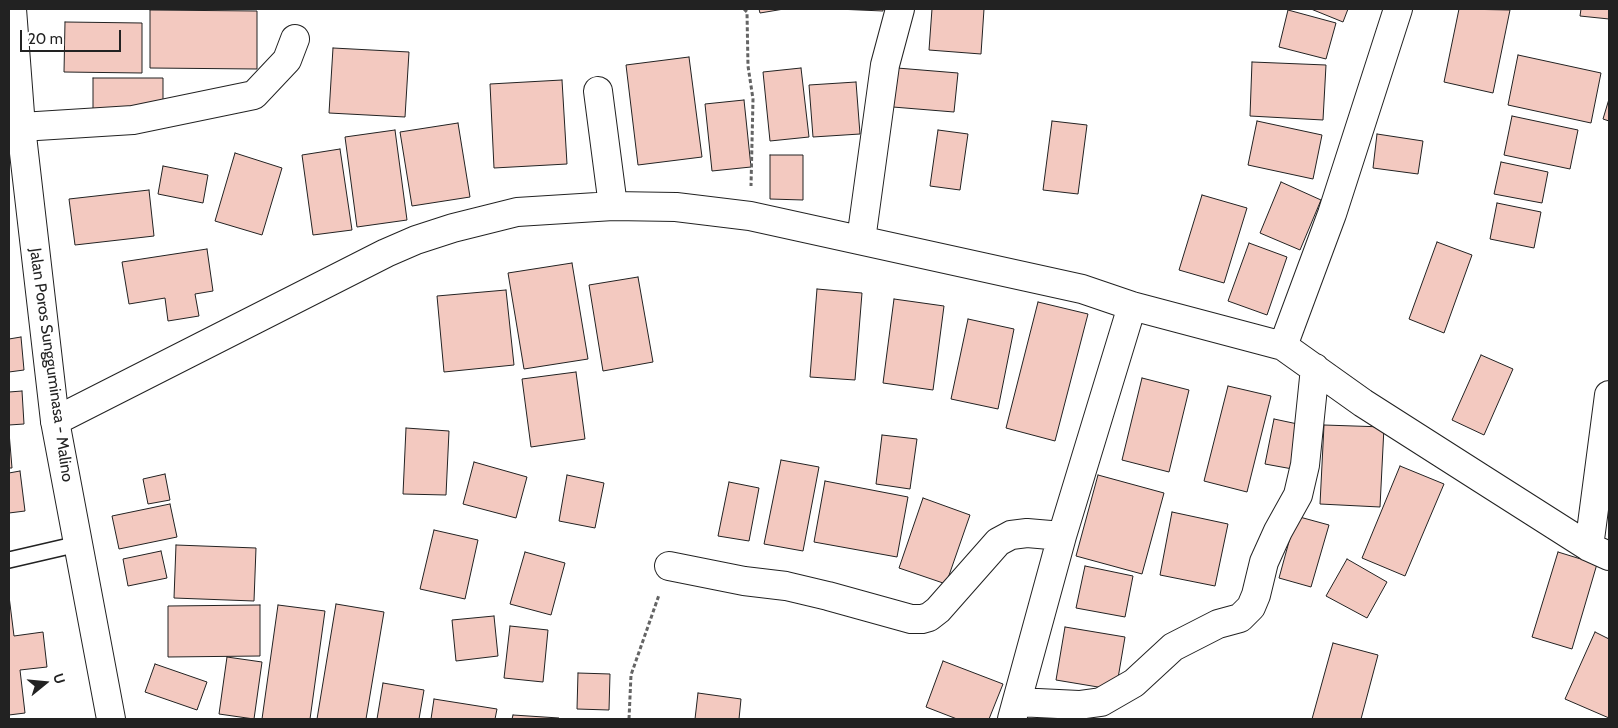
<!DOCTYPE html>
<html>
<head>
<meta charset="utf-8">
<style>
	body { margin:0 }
	#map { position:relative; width:1618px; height:728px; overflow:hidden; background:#fff; font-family:Cabin,sans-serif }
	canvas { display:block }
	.frame { position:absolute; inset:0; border:10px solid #222; pointer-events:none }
	.north { position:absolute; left:20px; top:658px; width:50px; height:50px; -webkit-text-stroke:4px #fff; paint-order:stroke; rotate:73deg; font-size:14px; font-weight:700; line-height:20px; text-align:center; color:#222 }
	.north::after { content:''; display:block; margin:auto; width:18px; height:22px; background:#222; clip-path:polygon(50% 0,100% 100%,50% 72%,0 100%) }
	.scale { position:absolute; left:20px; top:30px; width:101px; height:22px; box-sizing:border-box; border:2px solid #222; border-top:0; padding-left:6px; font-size:15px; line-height:18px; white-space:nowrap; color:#222; -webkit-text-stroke:4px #fff; paint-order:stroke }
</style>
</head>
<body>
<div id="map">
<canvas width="1618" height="728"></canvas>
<div class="frame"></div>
<div class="north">U</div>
<div class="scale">20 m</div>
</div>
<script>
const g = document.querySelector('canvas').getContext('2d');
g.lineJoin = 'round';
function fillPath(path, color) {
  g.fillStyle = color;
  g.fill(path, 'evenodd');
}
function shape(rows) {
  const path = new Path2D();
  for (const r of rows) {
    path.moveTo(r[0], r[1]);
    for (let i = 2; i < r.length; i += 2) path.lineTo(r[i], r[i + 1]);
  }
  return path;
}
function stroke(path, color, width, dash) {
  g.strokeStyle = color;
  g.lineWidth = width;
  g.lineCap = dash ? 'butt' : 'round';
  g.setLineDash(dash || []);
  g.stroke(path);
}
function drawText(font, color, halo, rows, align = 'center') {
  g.font = font + ' Cabin,sans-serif';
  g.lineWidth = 4;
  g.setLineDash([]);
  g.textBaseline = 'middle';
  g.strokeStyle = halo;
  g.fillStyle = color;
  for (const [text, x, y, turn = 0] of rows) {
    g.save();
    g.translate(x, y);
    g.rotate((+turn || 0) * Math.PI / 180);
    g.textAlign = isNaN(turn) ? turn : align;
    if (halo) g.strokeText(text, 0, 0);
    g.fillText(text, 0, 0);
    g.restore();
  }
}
const building = shape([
	[759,9,784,9,760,13,759,9],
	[836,9,883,9,883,11,836,9],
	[932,9,984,9,981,54,929,50,932,9],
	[1311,9,1348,9,1343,22,1311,9],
	[1459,9,1510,10,1493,93,1444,82,1459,9],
	[1581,9,1609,9,1609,19,1580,16,1581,9],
	[150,10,257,11,257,69,150,68,150,10],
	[1288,10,1336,23,1326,59,1279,47,1288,10],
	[65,22,142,23,142,73,64,72,65,22],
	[333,48,409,52,405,117,329,113,333,48],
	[1518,55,1601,73,1591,123,1508,105,1518,55],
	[689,57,702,157,638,165,626,65,689,57],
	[1252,62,1326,65,1323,120,1250,116,1252,62],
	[801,68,809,137,770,141,763,72,801,68],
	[897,68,958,73,954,112,893,107,897,68],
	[93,78,163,78,163,116,93,116,93,78],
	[562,80,567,164,494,168,490,84,562,80],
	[856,82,860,134,813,137,809,85,856,82],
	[1609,99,1609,121,1603,119,1609,99],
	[744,100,751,167,712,171,705,104,744,100],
	[1512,116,1578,130,1570,169,1504,155,1512,116],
	[1052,121,1087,125,1078,194,1043,190,1052,121],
	[1257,121,1322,135,1313,179,1248,165,1257,121],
	[458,123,470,197,412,206,400,132,458,123],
	[395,130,407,220,357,227,345,137,395,130],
	[938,130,968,134,960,190,930,186,938,130],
	[1377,134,1423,141,1418,174,1373,168,1377,134],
	[340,149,352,230,313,235,302,155,340,149],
	[235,153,282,168,262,235,215,221,235,153],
	[770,155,803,155,803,200,770,199,770,155],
	[1501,162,1548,172,1542,203,1494,194,1501,162],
	[163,166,208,175,203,203,158,194,163,166],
	[1281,182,1321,200,1300,250,1260,233,1281,182],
	[149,190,154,236,75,245,69,199,149,190],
	[1202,195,1247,208,1224,283,1179,270,1202,195],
	[1497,203,1541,212,1534,248,1490,239,1497,203],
	[1437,242,1472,255,1444,333,1409,319,1437,242],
	[1249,243,1287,257,1267,315,1228,301,1249,243],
	[207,249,213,291,195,294,199,316,168,321,165,298,129,304,122,262,207,249],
	[572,263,588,359,524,369,508,273,572,263],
	[638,277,653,362,603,371,589,285,638,277],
	[817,289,862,293,855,380,810,377,817,289],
	[506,290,514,365,444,372,437,296,506,290],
	[894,299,944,306,933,390,883,383,894,299],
	[1038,302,1088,314,1055,441,1006,428,1038,302],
	[968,319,1014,329,998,409,951,399,968,319],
	[21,337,24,370,9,372,9,339,21,337],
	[1481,355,1513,369,1484,435,1452,420,1481,355],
	[576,372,585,439,531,447,522,379,576,372],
	[1142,378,1189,390,1169,472,1122,460,1142,378],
	[1228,386,1271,396,1247,492,1204,481,1228,386],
	[22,391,24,424,9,425,9,392,22,391],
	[1274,419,1307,426,1298,470,1265,464,1274,419],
	[1324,425,1384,427,1380,507,1320,504,1324,425],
	[406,428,449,431,446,495,403,494,406,428],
	[9,432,12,468,9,468,9,432],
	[882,435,917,439,910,489,876,484,882,435],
	[781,460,819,467,803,551,764,544,781,460],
	[474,462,527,477,516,518,463,504,474,462],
	[1400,466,1444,484,1405,576,1362,558,1400,466],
	[20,471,25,511,9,513,9,473,20,471],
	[165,474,170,500,148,504,143,479,165,474],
	[567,475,604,483,595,528,559,521,567,475],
	[1098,475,1164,493,1142,574,1076,556,1098,475],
	[825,481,908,497,897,557,814,542,825,481],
	[729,482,759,488,749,541,718,536,729,482],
	[923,498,970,515,946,584,899,568,923,498],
	[170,504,177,537,119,549,112,516,170,504],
	[1172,512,1228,524,1215,586,1160,575,1172,512],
	[1296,516,1329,525,1311,587,1279,578,1296,516],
	[434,530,478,540,465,599,420,589,434,530],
	[176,545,256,548,254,601,174,598,176,545],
	[161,551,167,578,128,586,123,559,161,551],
	[525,552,565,563,551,615,510,604,525,552],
	[1558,552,1597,564,1572,649,1532,637,1558,552],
	[1347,559,1387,582,1367,618,1326,596,1347,559],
	[1085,566,1133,576,1125,617,1076,608,1085,566],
	[9,596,14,636,43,632,47,667,20,670,25,713,9,715,9,596],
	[336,604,384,612,366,719,317,719,336,604],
	[260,605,260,656,168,657,168,606,260,605],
	[278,605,325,611,310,719,262,719,278,605],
	[494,616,498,656,456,661,452,620,494,616],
	[510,626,548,630,543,682,504,678,510,626],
	[1065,627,1125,637,1116,690,1056,680,1065,627],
	[1595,632,1609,639,1609,718,1565,699,1595,632],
	[1333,643,1378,655,1361,719,1312,719,1333,643],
	[227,657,262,662,254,719,219,714,227,657],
	[943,661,1003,684,989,719,957,719,926,707,943,661],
	[155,664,207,682,197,710,145,692,155,664],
	[578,673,610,674,609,710,577,709,578,673],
	[383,683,424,690,419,719,377,719,383,683],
	[698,693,741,699,739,719,695,719,698,693],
	[434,699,497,709,495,719,431,719,434,699],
	[513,715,559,718,559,719,512,719,513,715]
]);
fillPath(building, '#f3c9c0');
stroke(building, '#222', 1);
const lane = shape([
	[9,560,78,544]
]);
const street = shape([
	[598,91,613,206],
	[21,127,133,120,254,95,287,60,295,39],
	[861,240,885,65,900,9],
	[1283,346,1332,214,1398,9],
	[55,421,386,253,416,240,453,228,517,212,613,206,676,207,750,216,1082,289,1132,306,1283,346,1363,403,1479,477,1589,547,1609,556],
	[1589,547,1609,395],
	[669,566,744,581,786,586,828,596,911,619,922,619,929,617,938,610,998,542,1011,535,1027,533,1062,536],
	[1017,702,1079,705,1101,702,1134,683,1173,647,1218,624,1240,618,1251,607,1256,595,1264,562,1278,531,1298,495,1305,465,1315,368],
	[1012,719,1062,536,1132,306]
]);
const primary = shape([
	[12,9,21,127,55,421,111,719]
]);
stroke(lane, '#222', 18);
stroke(street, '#222', 30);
stroke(primary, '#222', 30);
stroke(shape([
	[744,9,747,12,748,66,753,99,751,186],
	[629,719,631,675,659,595]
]), '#646464', 3, [4, 2.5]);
stroke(lane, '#fff', 15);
stroke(street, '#fff', 28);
stroke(primary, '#fff', 28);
drawText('16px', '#222', '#fff', [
	["Jalan Poros Sungguminasa - Malino",51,365,82]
]);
</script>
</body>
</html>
